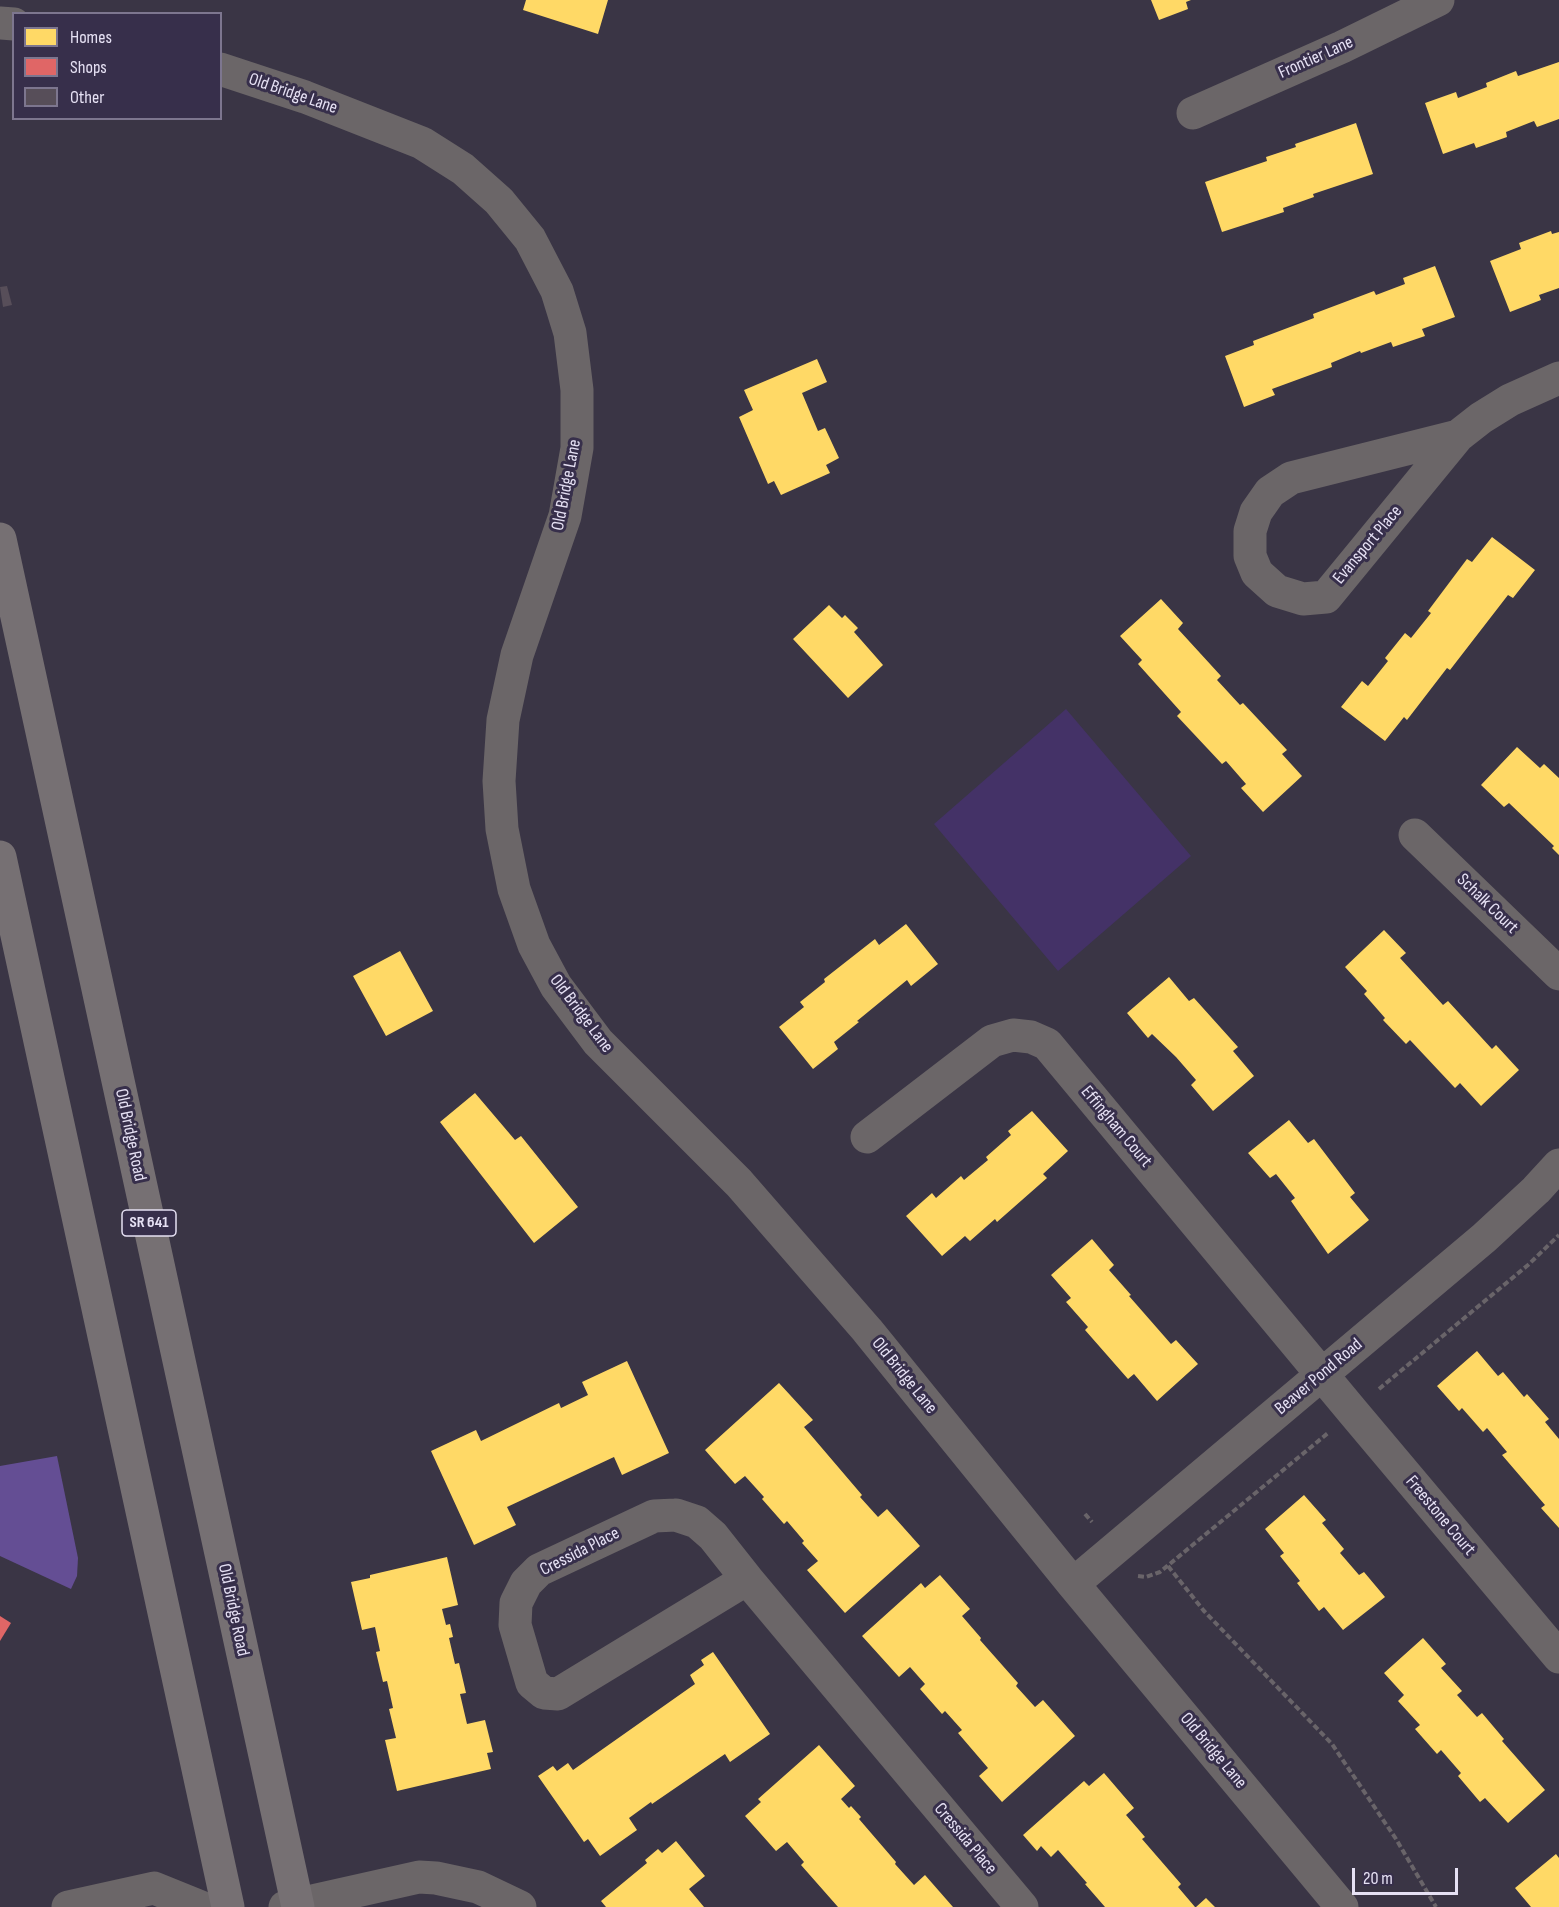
<!DOCTYPE html>
<html>
<head>
<meta charset="utf-8">
<style>
	body { margin:0 }
	#map { position:relative; width:1559px; height:1907px; overflow:hidden; background:#3a3545; font-family:"Sofia Sans Condensed",sans-serif }
	canvas { display:block }
	.legend { position:absolute; left:12px; top:12px; width:210px; height:108px; box-sizing:border-box; background:#372f4b; border:2px solid #7d768f; margin:0; padding:8px 10px; list-style:none; font-size:18px; color:#e6e1f4 }
	.legend li { display:flex; align-items:center; gap:12px; height:30px }
	.legend b { width:30px; border:2px solid #7d768f }
	.scale { position:absolute; left:1352px; top:1868px; width:106px; height:27px; box-sizing:border-box; border:3px solid #e6e1f4; border-top:0; padding-left:8px; font-size:18px; line-height:21px; white-space:nowrap; color:#e6e1f4; -webkit-text-stroke:4px #372f4b; paint-order:stroke }
</style>
</head>
<body>
<div id="map">
<canvas width="1559" height="1907"></canvas>
<ul class="legend">
<li><b style="height:16px;background:#ffd966"></b>Homes</li>
<li><b style="height:16px;background:#e06666"></b>Shops</li>
<li><b style="height:16px;background:#574e59"></b>Other</li>
</ul>
<div class="scale">20 m</div>
</div>
<script>
const g = document.querySelector('canvas').getContext('2d');
g.lineJoin = 'round';
function fillPath(path, color) {
  g.fillStyle = color;
  g.fill(path, 'evenodd');
}
function shape(rows) {
  const path = new Path2D();
  for (const r of rows) {
    path.moveTo(r[0], r[1]);
    for (let i = 2; i < r.length; i += 2) path.lineTo(r[i], r[i + 1]);
  }
  return path;
}
function stroke(path, color, width, dash) {
  g.strokeStyle = color;
  g.lineWidth = width;
  g.lineCap = dash ? 'butt' : 'round';
  g.setLineDash(dash || []);
  g.stroke(path);
}
function drawText(font, color, halo, rows, align = 'center') {
  g.font = font + ' "Sofia Sans Condensed",sans-serif';
  g.lineWidth = 6;
  g.setLineDash([]);
  g.textBaseline = 'middle';
  g.strokeStyle = halo;
  g.fillStyle = color;
  for (const [text, x, y, turn = 0] of rows) {
    g.save();
    g.translate(x, y);
    g.rotate((+turn || 0) * Math.PI / 180);
    g.textAlign = isNaN(turn) ? turn : align;
    if (halo) g.strokeText(text, 0, 0);
    g.fillText(text, 0, 0);
    g.restore();
  }
}
fillPath(shape([
	[1066,709,1191,856,1058,971,934,824]
]), '#443267');
fillPath(shape([
	[57,1456,78,1558,77,1576,71,1589,0,1556,0,1466]
]), '#644e94');
fillPath(shape([
	[526,0,608,0,598,34,523,10],
	[1151,0,1191,0,1186,2,1188,9,1159,20],
	[1559,62,1559,119,1537,127,1534,121,1506,132,1507,137,1476,148,1474,143,1443,154,1425,103,1456,92,1458,98,1487,87,1486,83,1516,71,1518,76],
	[1356,123,1373,174,1313,194,1314,197,1283,208,1284,212,1222,232,1205,182,1267,161,1266,157,1296,147,1295,144],
	[1551,231,1552,234,1559,232,1559,288,1539,295,1541,300,1510,312,1490,261,1521,249,1519,243],
	[1435,266,1455,317,1422,329,1425,336,1393,347,1391,342,1361,353,1360,351,1331,363,1332,367,1272,389,1275,395,1244,407,1225,356,1254,345,1253,341,1314,318,1313,314,1374,291,1376,295,1405,284,1403,278],
	[817,359,827,382,802,393,818,431,825,428,839,458,826,465,830,473,781,495,774,481,768,484,739,417,753,410,744,390],
	[1492,537,1535,570,1513,598,1508,595,1450,670,1447,668,1407,720,1404,717,1385,741,1341,707,1362,681,1368,686,1388,661,1385,658,1405,633,1411,638,1431,613,1428,611,1467,559,1472,562],
	[1161,599,1183,623,1178,629,1221,676,1217,680,1240,705,1243,703,1287,750,1282,754,1302,776,1263,812,1241,788,1246,784,1226,761,1222,764,1177,716,1181,712,1138,664,1142,660,1120,636],
	[829,605,842,618,845,615,858,628,854,632,883,665,848,698,793,639],
	[1517,747,1540,768,1544,764,1559,778,1559,855,1552,848,1554,846,1509,803,1504,807,1481,785],
	[906,924,938,964,911,986,907,980,857,1021,859,1022,834,1042,838,1049,813,1069,779,1027,804,1007,800,1002,825,982,824,979,875,939,879,945],
	[1384,930,1406,953,1400,958,1443,1005,1448,1001,1492,1049,1496,1045,1519,1070,1481,1106,1460,1083,1455,1088,1410,1040,1406,1044,1383,1020,1385,1018,1364,994,1367,991,1345,967],
	[400,951,433,1011,386,1036,353,976],
	[1169,977,1189,1001,1194,998,1238,1047,1233,1051,1254,1076,1213,1111,1191,1085,1196,1080,1176,1057,1152,1034,1148,1038,1127,1013],
	[475,1093,515,1140,521,1136,578,1207,534,1243,440,1122],
	[1032,1111,1068,1151,1043,1174,1047,1178,997,1222,995,1219,970,1241,965,1236,942,1256,906,1216,932,1193,936,1198,961,1176,964,1180,988,1160,986,1157,1011,1135,1008,1131],
	[1289,1120,1308,1143,1314,1139,1355,1193,1350,1197,1369,1220,1328,1254,1291,1201,1295,1198,1276,1174,1270,1178,1248,1153],
	[1092,1239,1114,1265,1109,1270,1131,1295,1129,1296,1171,1344,1176,1340,1198,1364,1157,1401,1134,1374,1128,1379,1085,1330,1088,1327,1066,1302,1071,1298,1051,1275],
	[1477,1351,1498,1376,1503,1372,1524,1397,1527,1394,1549,1419,1545,1422,1559,1439,1559,1528,1541,1508,1545,1505,1502,1455,1507,1452,1487,1428,1483,1432,1462,1408,1459,1411,1437,1386],
	[627,1361,669,1453,622,1475,614,1457,507,1507,516,1525,474,1545,431,1451,476,1430,481,1441,559,1403,561,1408,588,1395,582,1382],
	[779,1383,813,1420,804,1427,862,1495,860,1497,878,1517,887,1509,920,1546,845,1613,807,1570,818,1561,802,1543,804,1541,787,1521,784,1524,762,1499,764,1497,745,1476,735,1484,705,1450],
	[1304,1495,1326,1520,1322,1523,1344,1549,1340,1553,1359,1575,1364,1572,1385,1597,1343,1630,1324,1607,1319,1611,1297,1583,1300,1581,1280,1556,1284,1553,1265,1529],
	[447,1557,458,1605,442,1609,446,1625,450,1624,453,1637,449,1638,455,1664,459,1663,466,1693,460,1694,467,1724,485,1720,493,1752,487,1753,491,1769,397,1791,385,1740,396,1738,389,1709,393,1708,387,1681,383,1682,376,1652,380,1651,375,1627,362,1630,351,1582,370,1578,370,1575],
	[940,1575,970,1609,962,1616,981,1638,980,1640,1018,1683,1016,1686,1035,1707,1043,1700,1075,1736,1002,1802,979,1776,988,1768,958,1733,962,1730,945,1711,942,1714,920,1689,925,1684,910,1667,899,1677,862,1636,921,1583,925,1588],
	[1423,1638,1446,1664,1441,1668,1462,1691,1457,1695,1477,1717,1482,1713,1504,1739,1502,1741,1545,1790,1508,1823,1485,1798,1480,1802,1458,1776,1461,1773,1441,1750,1437,1754,1415,1729,1420,1725,1398,1701,1404,1695,1384,1673],
	[713,1652,770,1734,730,1762,725,1754,652,1804,651,1802,629,1818,637,1830,600,1856,588,1839,584,1842,538,1776,553,1766,557,1771,568,1763,573,1770,695,1684,690,1675,704,1665,701,1660],
	[819,1745,855,1786,841,1799,849,1808,851,1806,861,1817,859,1819,896,1862,895,1864,914,1885,925,1875,953,1907,838,1907,801,1865,804,1862,787,1842,776,1851,745,1816,761,1802,758,1799],
	[1104,1773,1134,1808,1126,1815,1145,1837,1142,1839,1181,1884,1178,1887,1195,1907,1105,1907,1085,1884,1087,1883,1058,1850,1051,1857,1041,1846,1037,1851,1023,1835,1084,1781,1089,1786],
	[676,1841,705,1876,689,1889,704,1907,606,1907,601,1901,647,1863,645,1860,658,1849,662,1853],
	[1556,1854,1559,1858,1559,1907,1531,1907,1515,1888],
	[1206,1898,1215,1907,1196,1907]
]), '#ffd966');
fillPath(shape([
	[0,1616,11,1623,0,1641]
]), '#e06666');
fillPath(shape([
	[7,286,12,305,3,307,0,287]
]), '#574e59');
stroke(shape([
	[1379,1389,1528,1265,1559,1235],
	[1085,1514,1092,1522],
	[1168,1566,1204,1611,1332,1744,1396,1839,1436,1907],
	[1138,1576,1146,1577,1160,1572,1328,1433]
]), '#696469', 4, [6, 3]);
stroke(shape([
	[0,23,14,24],
	[220,69,305,97,422,143,463,169,499,201,530,239,557,291,570,333,577,390,577,448,565,516,517,655,503,720,499,781,502,829,514,889,534,945,556,986,598,1042,739,1183,867,1330,1073,1584,1342,1907],
	[1193,113,1342,47,1438,0],
	[1458,436,1326,597,1303,599,1277,591,1257,573,1250,556,1250,531,1256,512,1270,492,1291,478,1458,436],
	[1458,436,1481,418,1510,400,1559,378],
	[1415,835,1559,974],
	[867,1137,992,1041,1013,1035,1031,1037,1047,1044,1353,1412,1559,1657],
	[676,1515,697,1522,713,1536,747,1579,558,1694,544,1693,532,1683,515,1625,516,1603,526,1583,539,1570,654,1516,676,1515],
	[747,1579,1022,1907],
	[1073,1584,1484,1238,1536,1190,1559,1165],
	[68,1907,154,1888,201,1907],
	[285,1907,419,1877,436,1878,478,1887,520,1907]
]), '#6b6668', 33);
stroke(shape([
	[0,539,298,1907],
	[0,857,228,1907]
]), '#767073', 33);
for (const [x, y, w] of [
	[149,1223,54]
]) {
  const box = new Path2D();
  box.roundRect(x - w / 2, y - 13, w, 26, 4.5);
  g.fillStyle = '#372f4b';
  g.fill(box);
  stroke(box, '#e6e1f4', 1.5);
}
drawText('bold 16px', '#e6e1f4', null, [
	["SR 641",149,1223]
]);
drawText('18px', '#e6e1f4', '#372f4b', [
	["Frontier Lane",1316,58,-24],
	["Old Bridge Lane",293,94,19],
	["Old Bridge Lane",567,485,-79],
	["Evansport Place",1368,545,-50],
	["Schalk Court",1487,904,44],
	["Old Bridge Lane",581,1014,53],
	["Effingham Court",1116,1127,50],
	["Old Bridge Road",130,1135,78],
	["Old Bridge Lane",904,1376,51],
	["Beaver Pond Road",1319,1377,-40],
	["Freestone Court",1440,1516,50],
	["Cressida Place",580,1552,-27],
	["Old Bridge Road",233,1610,78],
	["Old Bridge Lane",1213,1751,50],
	["Cressida Place",965,1839,50]
]);
</script>
</body>
</html>
